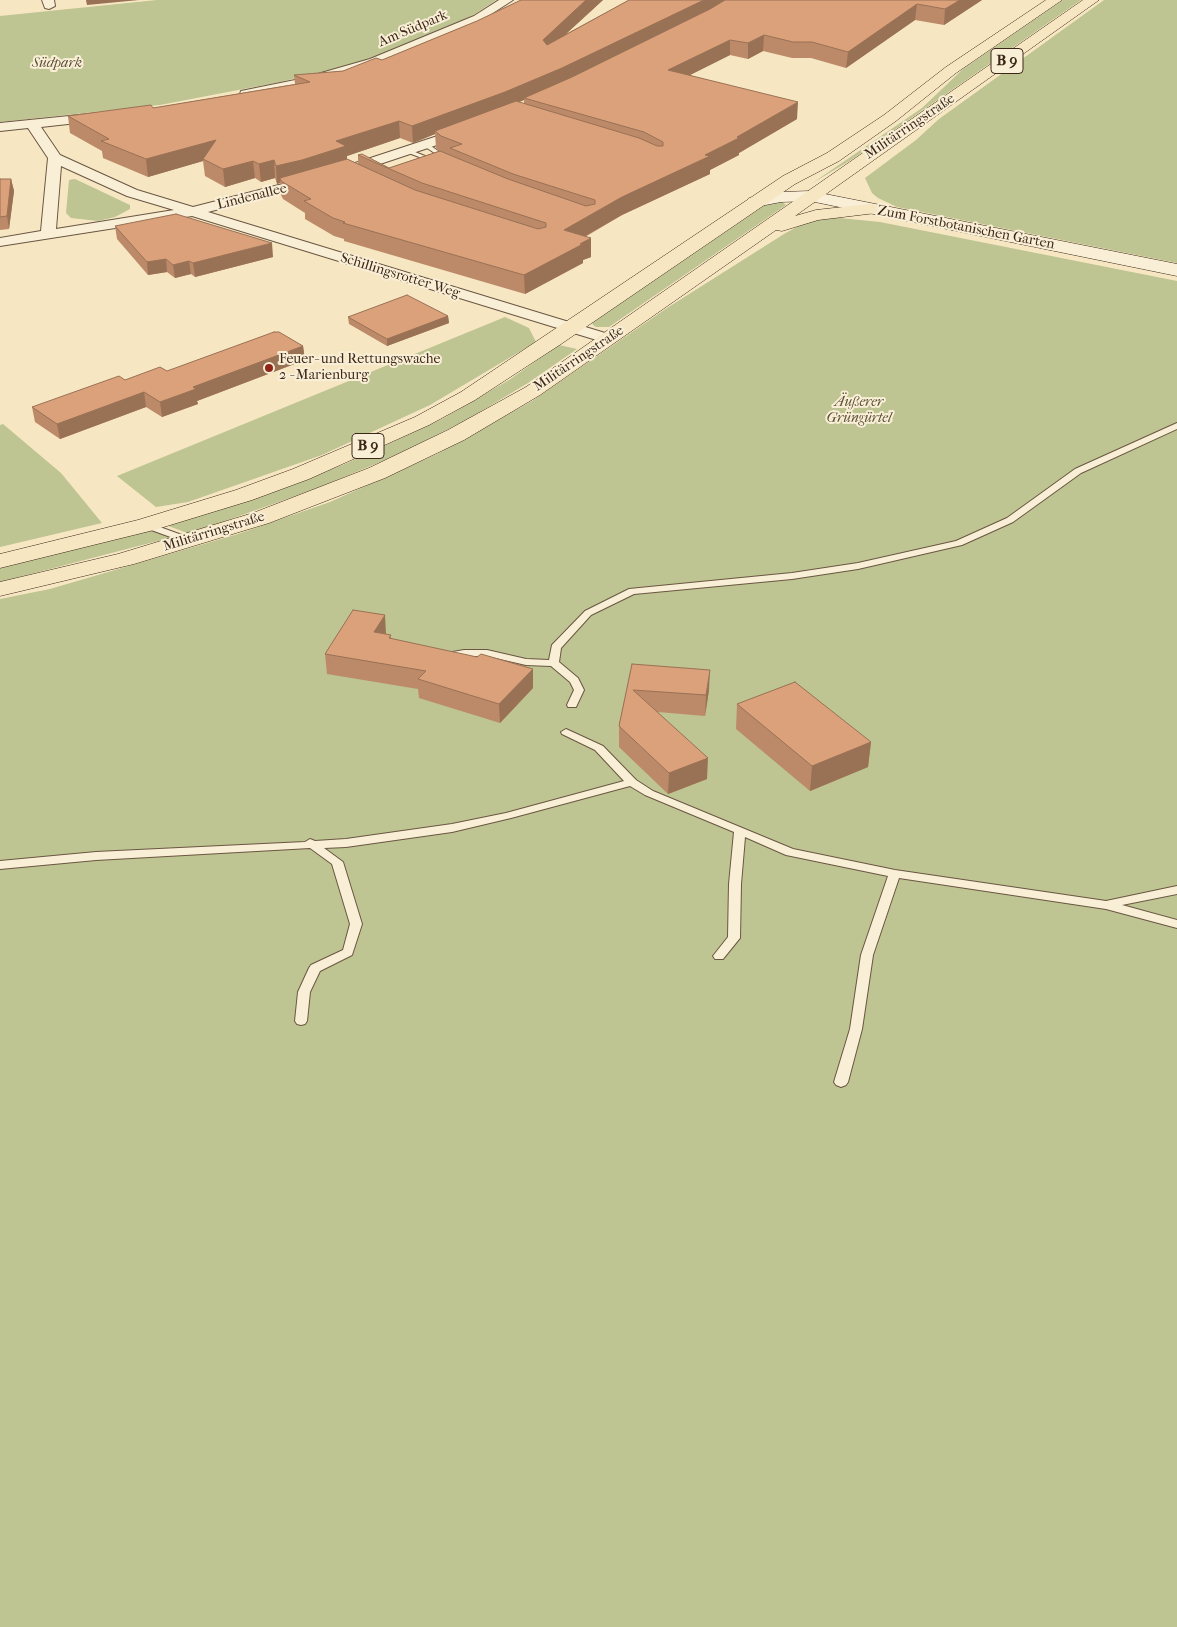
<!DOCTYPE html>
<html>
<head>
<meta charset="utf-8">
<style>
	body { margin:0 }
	canvas { display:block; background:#f6e6c2 }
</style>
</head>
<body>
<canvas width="1177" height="1627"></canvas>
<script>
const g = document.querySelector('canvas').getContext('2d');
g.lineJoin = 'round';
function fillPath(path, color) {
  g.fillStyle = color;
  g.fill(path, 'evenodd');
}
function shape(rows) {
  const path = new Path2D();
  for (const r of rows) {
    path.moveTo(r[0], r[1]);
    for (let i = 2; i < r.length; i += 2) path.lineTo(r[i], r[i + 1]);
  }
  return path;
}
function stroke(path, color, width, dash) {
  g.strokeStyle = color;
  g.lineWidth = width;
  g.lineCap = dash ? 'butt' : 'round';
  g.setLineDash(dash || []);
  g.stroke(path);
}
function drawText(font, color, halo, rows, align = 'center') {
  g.font = font + ' "IM FELL French Canon",serif';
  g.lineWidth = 4;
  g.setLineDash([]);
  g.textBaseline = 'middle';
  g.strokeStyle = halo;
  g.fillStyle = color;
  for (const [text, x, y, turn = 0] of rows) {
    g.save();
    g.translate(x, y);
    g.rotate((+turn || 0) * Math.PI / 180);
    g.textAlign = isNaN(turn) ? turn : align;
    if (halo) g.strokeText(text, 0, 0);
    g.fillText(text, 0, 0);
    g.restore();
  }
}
fillPath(shape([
	[157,0,496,0,475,14,421,41,358,63,280,82,160,105,0,122,0,16],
	[1063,0,1081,0,851,160,811,184,922,108,963,69],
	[1104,0,1177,0,1177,263,897,207,878,198,872,193,865,178,916,140,939,119],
	[75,179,130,205,130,209,115,217,98,221,71,218,66,213,69,180],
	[781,201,786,205,609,327,596,327,593,325,592,323,765,205],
	[829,217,880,222,1177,281,1177,1627,0,1627,0,599,50,589,238,534,330,502,437,454,532,401,667,308,784,234,802,224],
	[505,317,529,328,536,342,430,405,322,455,188,502,156,507,117,476],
	[559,345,577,349,528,383,468,419,399,454,318,488,214,525,187,533,166,525,248,501,345,464,442,419,509,380],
	[3,424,61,473,102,523,0,547,0,425],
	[149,530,173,537,0,582,0,567]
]), '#bec492');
const service = shape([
	[424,144,428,144,450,159,445,160,424,146,424,144],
	[406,150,410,150,440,162,435,163,406,152,406,150],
	[1177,423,1177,429,1081,473,1013,522,962,545,858,569,792,579,634,594,591,615,561,648,559,662,578,678,584,690,576,707,568,707,567,705,574,690,570,682,551,666,526,665,487,656,464,656,445,659,440,656,441,654,464,650,487,650,526,659,549,660,552,645,585,611,629,589,792,573,858,563,956,541,1007,518,1075,469,1177,423],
	[146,522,193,539,195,541,190,544,187,543,143,527,141,525,146,522],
	[566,729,603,746,636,780,653,791,793,849,895,870,1106,901,1177,886,1177,894,1122,905,1177,920,1177,928,1106,909,899,878,873,955,862,1029,848,1082,846,1085,841,1087,836,1085,834,1082,850,1029,861,955,888,876,786,855,745,837,741,884,740,938,723,959,715,959,713,956,728,937,729,884,734,832,645,795,630,786,511,818,452,832,346,847,324,848,343,862,362,924,352,955,320,971,310,992,307,1021,305,1024,301,1025,297,1024,295,1021,298,992,309,968,311,965,343,950,350,924,332,864,310,848,96,860,0,869,0,861,96,852,305,842,310,839,315,841,346,839,452,824,506,813,624,781,595,750,562,734,561,732,566,729]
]);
const minor = shape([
	[42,0,54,0,55,6,49,9,45,8,42,0],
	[499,0,513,0,482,20,378,65,306,85,246,98,240,94,241,91,300,79,370,59,474,16,499,0],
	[99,113,104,114,106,117,104,120,41,127,60,155,137,190,193,207,310,177,315,178,317,181,315,184,208,212,615,336,617,339,609,344,603,342,192,216,0,246,0,238,41,231,48,158,28,128,0,131,0,123,99,113],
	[61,166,127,196,174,210,56,229,61,166],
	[465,127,472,131,470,134,353,173,343,173,341,170,343,167,465,127]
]);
const secondary = shape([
	[810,191,1177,264,1177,276,810,201,781,202,755,207,749,206,746,202,749,198,781,192,810,191]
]);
const primary = shape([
	[1046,0,1062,0,956,73,896,121,839,161,795,184,561,344,475,400,429,425,309,479,252,500,154,530,0,568,0,554,138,520,236,490,293,469,415,417,461,392,783,176,827,153,884,115,946,67,1046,0],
	[1083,0,1099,0,795,216,816,210,870,204,876,205,879,209,876,213,818,220,782,231,776,230,540,395,464,440,385,478,269,523,134,564,0,596,0,582,118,554,253,513,369,468,448,430,526,387,1083,0]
]);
stroke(service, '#6a5642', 2);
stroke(minor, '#6a5642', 2);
stroke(secondary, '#3c2617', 1);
stroke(primary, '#3c2617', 1);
fillPath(service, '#f9efd7');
fillPath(minor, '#f9efd7');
fillPath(secondary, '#f9efd7');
fillPath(primary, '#f6e6c2');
fillPath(shape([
	[521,0,603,0,566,34,629,0,982,0,944,25,915,20,846,68,811,58,792,58,763,51,748,59,730,55,690,75,797,119,739,153,739,155,710,170,710,174,622,215,585,237,591,257,583,260,583,263,525,294,344,241,344,239,334,236,305,219,305,213,283,199,281,195,280,183,277,184,275,178,261,182,255,178,225,187,205,176,203,161,148,177,103,158,102,151,70,133,68,116,153,108,295,84,294,75,343,71,382,60,477,21],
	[524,100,524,104,519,102],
	[435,134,436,148,439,151,389,168,358,155,358,164,347,159,347,156,400,138,413,143],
	[0,179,11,179,14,191,9,229,0,230],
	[115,226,273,257,195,277,191,274,175,278,167,272,148,275,117,239],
	[448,316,449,323,387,346,349,324,348,317],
	[303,346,305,360,197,401,198,404,162,417,146,407,60,439,35,422,32,407,125,380],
	[386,634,391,635,391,639,533,688,500,723,419,698,418,689,327,674,325,654],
	[632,664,709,690,705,716,658,712,707,779,668,794,619,747,619,726],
	[737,704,871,742,868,767,810,791,736,729]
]), '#bc8a69');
fillPath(shape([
	[86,0,139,0,87,5],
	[586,0,603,0,543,55,543,40],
	[704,0,727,0,700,17,562,84,524,98,524,100,505,108,435,131,435,134,413,143,412,126],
	[960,0,982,0,944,25,945,9],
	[917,4,915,20,846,68,848,52],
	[764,35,763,51,748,59,748,43],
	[730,40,730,55,668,86,668,70],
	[798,102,797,119,739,153,739,155,710,170,710,174,622,215,564,248,564,230,622,197,705,155],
	[399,121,400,138,347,156,347,163,280,178,280,183,277,184,276,166,336,141],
	[216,140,203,159,203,161,148,177,146,159],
	[274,160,275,178,261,182,259,164],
	[253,161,255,178,225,187,223,169],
	[11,179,14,191,9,229,7,216],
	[591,238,591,257,583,260,583,263,525,294,524,275],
	[272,243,273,257,195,277,193,263],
	[166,259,167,272,148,275,147,262],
	[189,261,191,274,175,278,173,265],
	[448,316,449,323,387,346,387,339],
	[303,346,305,360,197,401,198,404,162,417,160,402,193,387],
	[144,392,146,407,60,439,57,424],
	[385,615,386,634,374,632],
	[533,669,533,688,500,723,499,704],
	[710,670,709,690,705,716,706,695],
	[871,742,868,767,810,791,812,766],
	[708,758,707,779,668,794,669,773]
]), '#997155');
const building = shape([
	[521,0,586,0,543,40,547,45,629,0,704,0,562,68,505,92,412,126,399,121,336,141,346,146,302,160,276,166,274,160,259,164,253,161,223,169,203,159,216,140,146,159,101,141,109,139,68,116,151,105,153,108,310,82,294,75,343,71,376,58,382,60,477,21,521,0],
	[725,0,960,0,945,9,917,4,848,52,812,42,793,42,764,35,748,43,730,40,668,70,798,102,737,137,739,138,705,155,710,156,622,197,564,230,591,238,580,244,583,244,524,275,343,223,345,222,333,218,304,201,311,199,281,181,280,178,347,159,415,190,538,229,546,227,546,223,422,183,358,155,362,154,389,168,440,151,508,179,586,206,595,204,595,200,513,174,450,148,462,144,441,136,435,131,516,101,639,138,657,146,663,146,663,142,644,132,524,98,572,77,710,9,725,0],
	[0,179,11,179,7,216,0,217,0,179],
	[176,214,272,243,193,263,189,261,173,265,166,259,147,262,115,226,176,214],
	[407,295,448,316,387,339,348,317,407,295],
	[274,332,279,332,303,346,193,387,196,389,160,402,144,392,57,424,32,407,119,376,125,380,160,367,167,371,274,332],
	[353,610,385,615,374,632,391,635,389,638,477,657,481,654,533,669,499,704,418,679,426,671,325,654,353,610],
	[632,664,710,670,706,695,633,690,708,758,669,773,619,726,632,664],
	[795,682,871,742,812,766,737,704,795,682]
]);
fillPath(building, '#dba17a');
stroke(building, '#997155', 1);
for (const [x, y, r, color] of [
	[269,368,5,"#8f2418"]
]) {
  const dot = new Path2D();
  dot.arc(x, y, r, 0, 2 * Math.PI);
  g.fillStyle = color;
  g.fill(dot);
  stroke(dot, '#f9efd7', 2);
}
drawText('14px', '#3c2617', '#f9efd7', [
	["Am Südpark",413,29,-23],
	["Militärringstraße",910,127,-34],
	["Lindenallee",252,197,-14],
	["Zum Forstbotanischen Garten",966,228,11],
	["Schillingsrotter Weg",400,276,17],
	["Militärringstraße",579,359,-34],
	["Militärringstraße",214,532,-17]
]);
drawText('italic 14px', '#5c4e36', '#f9efd7', [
	["Südpark",57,64],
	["Äußerer",859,403],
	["Grüngürtel",859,419]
]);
drawText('14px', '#3c2617', '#f9efd7', [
	["Feuer- und Rettungswache",279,360],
	["2 - Marienburg",279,376]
], 'left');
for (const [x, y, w] of [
	[1007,61,32],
	[368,446,32]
]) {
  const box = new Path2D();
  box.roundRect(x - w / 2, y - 12.5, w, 25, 4);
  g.fillStyle = '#f9efd7';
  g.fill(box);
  stroke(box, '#3c2617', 1);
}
drawText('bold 15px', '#3c2617', null, [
	["B 9",1007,61],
	["B 9",368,446]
]);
</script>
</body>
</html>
